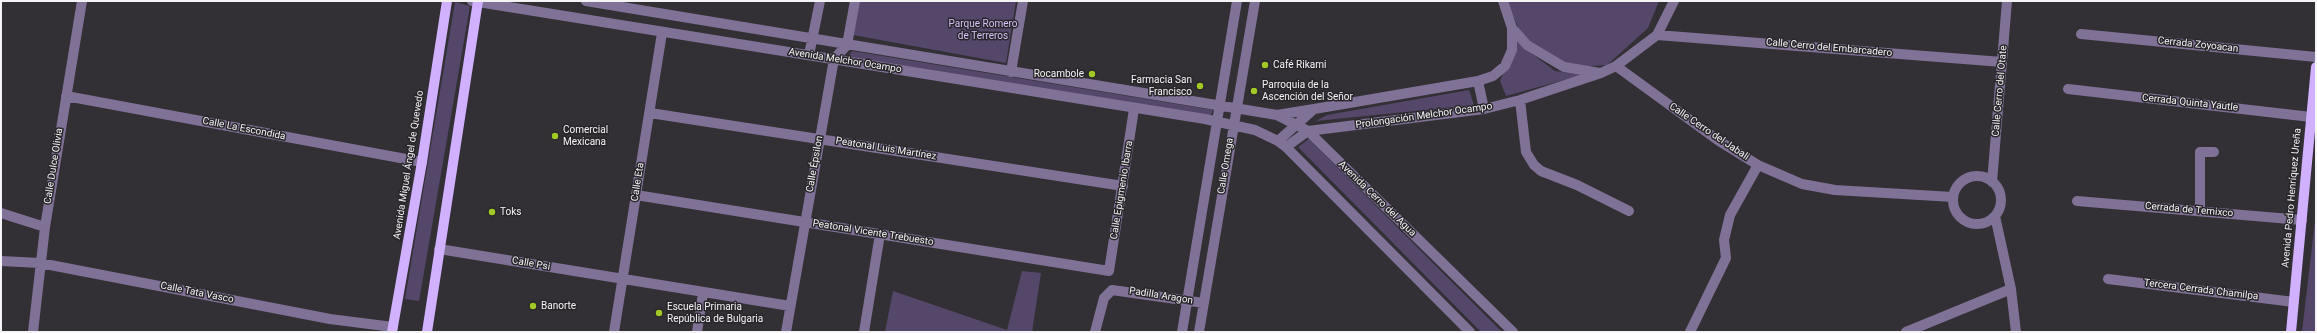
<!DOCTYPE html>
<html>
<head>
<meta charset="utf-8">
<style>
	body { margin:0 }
	#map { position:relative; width:2317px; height:333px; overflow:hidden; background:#323034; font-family:Roboto,sans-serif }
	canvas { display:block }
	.frame { position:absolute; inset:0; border:2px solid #f4f3f5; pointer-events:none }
</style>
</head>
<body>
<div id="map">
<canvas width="2317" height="333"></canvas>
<div class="frame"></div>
</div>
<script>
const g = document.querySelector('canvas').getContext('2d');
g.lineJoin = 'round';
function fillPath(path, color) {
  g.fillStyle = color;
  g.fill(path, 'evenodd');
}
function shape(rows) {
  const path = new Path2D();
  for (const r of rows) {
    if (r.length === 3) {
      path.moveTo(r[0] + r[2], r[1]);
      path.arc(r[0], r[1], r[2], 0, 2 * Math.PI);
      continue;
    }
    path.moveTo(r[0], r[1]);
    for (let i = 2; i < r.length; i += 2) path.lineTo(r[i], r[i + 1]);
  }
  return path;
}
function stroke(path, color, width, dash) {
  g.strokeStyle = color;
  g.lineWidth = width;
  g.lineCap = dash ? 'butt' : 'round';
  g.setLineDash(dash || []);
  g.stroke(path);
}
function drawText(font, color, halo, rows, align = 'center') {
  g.font = font + ' Roboto,sans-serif';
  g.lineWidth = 3;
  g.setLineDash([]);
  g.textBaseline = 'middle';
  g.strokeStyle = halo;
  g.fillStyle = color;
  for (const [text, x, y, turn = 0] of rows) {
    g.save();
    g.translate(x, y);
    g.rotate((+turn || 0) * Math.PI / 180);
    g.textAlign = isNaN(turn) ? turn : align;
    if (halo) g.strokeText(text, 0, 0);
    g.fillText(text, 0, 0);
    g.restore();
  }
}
fillPath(shape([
	[859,1,1016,1,1006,63,853,35],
	[1508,1,1659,1,1648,28,1607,65,1578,67,1562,63,1529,42,1520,31,1511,12],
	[455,2,470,6,419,301,405,299],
	[1517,40,1523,47,1555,71,1582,75,1506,96,1500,81],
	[852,51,1213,110,1210,117,848,57],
	[1469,90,1474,105,1316,121,1327,115],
	[1309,139,1502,332,1481,332,1298,147],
	[2316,212,2316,332,2302,332],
	[1022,271,1041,273,1032,332,885,332,893,291,1007,330]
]), '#55476a');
stroke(shape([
	[472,1,1205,119,1255,130,1278,141,1286,147,1470,332],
	[586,1,1277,115,1308,131,1513,332],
	[1512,28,1527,45,1564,67,1600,73],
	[2081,34,2316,57],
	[1657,35,2002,62],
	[809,55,820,1],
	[1616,66,1719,141,1758,165,1802,184,1835,190,1953,197],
	[1011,72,1023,1],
	[1478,81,1484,109],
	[2068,89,2311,117],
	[66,96,422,162],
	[1520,100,1526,152,1534,165,1541,171,1577,185,1629,211],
	[650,113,1123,186],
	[1277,115,1314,109],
	[1278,141,1314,109,1478,81,1493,76,1505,66,1512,50,1512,28,1503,1],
	[1286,147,1308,131,1484,109,1520,100,1601,73,1616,66,1657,35,1674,1],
	[1977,200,24],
	[1992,182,2007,1],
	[636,195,1109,271,1134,109],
	[2077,201,2302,220],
	[2200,210,2200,152,2214,152],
	[1,213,45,227],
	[1995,216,2011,289,2016,332],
	[439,249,790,306],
	[1,261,40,263,330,319,393,327],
	[2108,279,2294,302],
	[33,332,45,227,82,1],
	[614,332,662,33],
	[697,332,703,293],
	[786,332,834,59,847,45,855,1],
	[864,332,880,234],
	[1095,332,1104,298,1112,290,1204,303],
	[1182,332,1237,1],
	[1199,332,1255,1],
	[1690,332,1726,258,1724,240,1730,215,1758,165],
	[1906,332,2011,289]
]), '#807197', 10);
stroke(shape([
	[392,332,422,162,447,1],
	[427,332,478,1],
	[2291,332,2316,67]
]), '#d0b0ff', 10);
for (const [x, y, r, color] of [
	[1265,65,4,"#a3c926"],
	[1092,74,4,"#a3c926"],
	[1200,86,4,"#a3c926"],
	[1254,91,4,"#a3c926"],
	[555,136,4,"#a3c926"],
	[492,212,4,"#a3c926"],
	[533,306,4,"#a3c926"],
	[659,313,4,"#a3c926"]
]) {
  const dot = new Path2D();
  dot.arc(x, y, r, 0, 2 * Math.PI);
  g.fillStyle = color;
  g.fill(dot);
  stroke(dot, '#28262a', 1.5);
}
drawText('10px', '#d9c2fb', '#28262a', [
	["Parque Romero",983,24],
	["de Terreros",983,36]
]);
drawText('10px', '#f4f3f5', '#28262a', [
	["Cerrada Zoyoacan",2198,45,6],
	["Calle Cerro del Embarcadero",1829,48,5],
	["Avenida Melchor Ocampo",845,61,9],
	["Calle Cerro del Otate",2000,91,-85],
	["Cerrada Quinta Yautle",2190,103,6],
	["Prolongación Melchor Ocampo",1424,116,-8],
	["Calle La Escondida",244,129,11],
	["Calle Cerro del Jabali",1709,132,34],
	["Peatonal Luis Martínez",886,149,9],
	["Calle Épsilon",815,164,-80],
	["Avenida Miguel Ángel de Quevedo",409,165,-81],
	["Calle Dulce Olivia",54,166,-81],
	["Calle Omega",1226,166,-81],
	["Calle Eta",638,182,-81],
	["Calle Epigmenio Ibarra",1122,190,-81],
	["Avenida Pedro Henríquez Ureña",2292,198,-85],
	["Avenida Cerro del Agua",1377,199,44],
	["Cerrada de Temixco",2189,210,5],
	["Peatonal Vicente Trebuesto",873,233,9],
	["Calle Psi",531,264,10],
	["Tercera Cerrada Chamilpa",2201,290,7],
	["Calle Tata Vasco",197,293,11],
	["Padilla Aragon",1161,296,9]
]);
drawText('10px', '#f4f3f5', '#28262a', [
	["Café Rikami",1273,65],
	["Rocambole",1084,74,"right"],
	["Farmacia San",1192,80,"right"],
	["Francisco",1192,92,"right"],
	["Parroquia de la",1262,85],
	["Ascención del Señor",1262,97],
	["Comercial",563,130],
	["Mexicana",563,142],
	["Toks",500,212],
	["Banorte",541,306],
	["Escuela Primaria",667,307],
	["República de Bulgaria",667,319]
], 'left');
</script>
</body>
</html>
